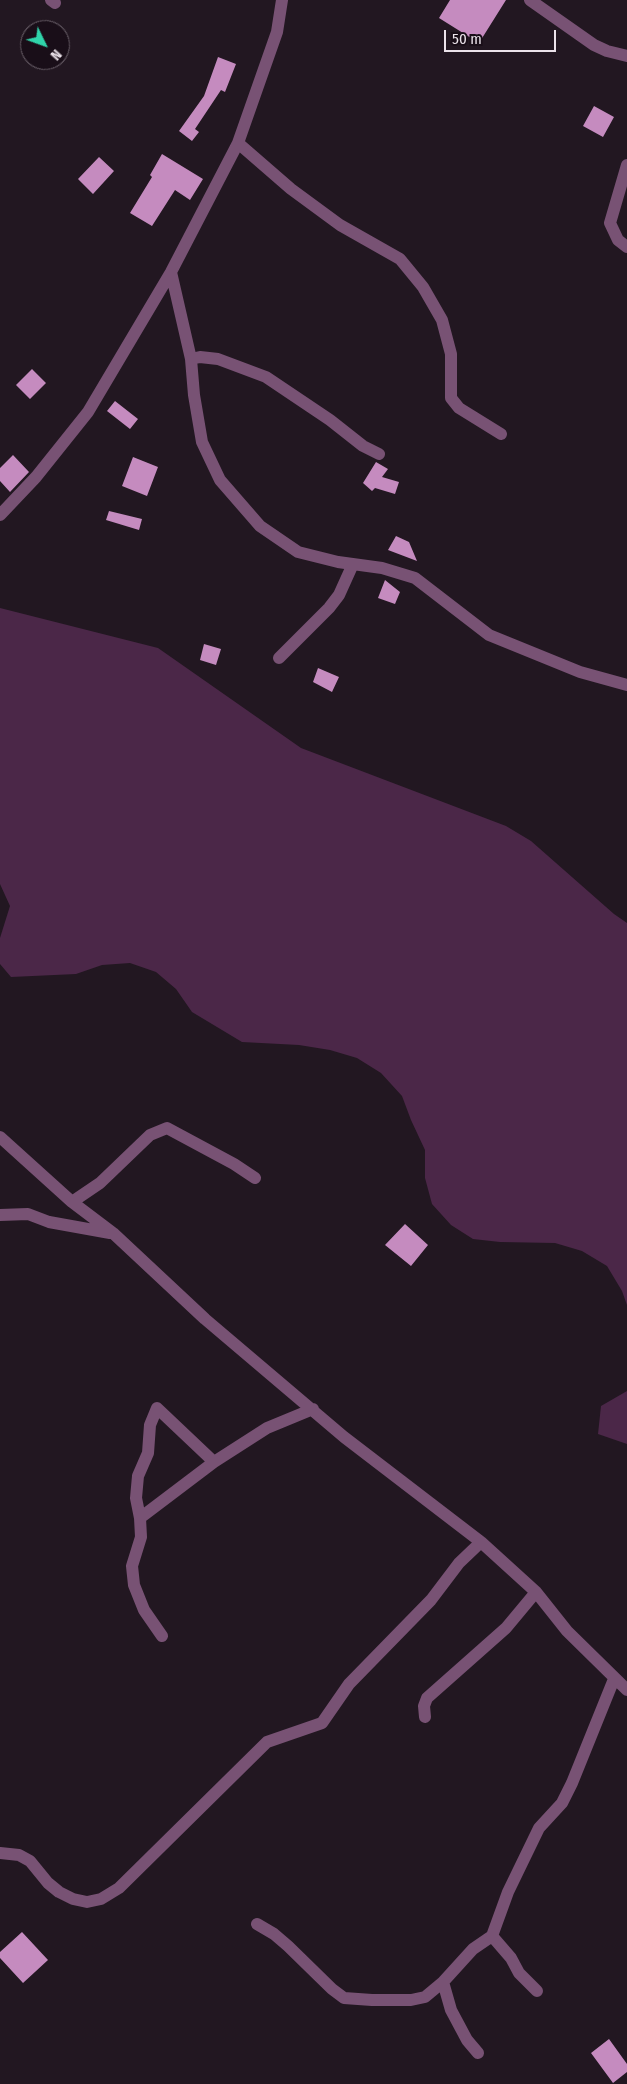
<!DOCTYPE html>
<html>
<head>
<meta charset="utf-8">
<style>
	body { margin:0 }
	#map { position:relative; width:627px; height:2084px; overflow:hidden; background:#221721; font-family:"Fira Sans Condensed",sans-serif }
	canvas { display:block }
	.north { position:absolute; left:20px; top:20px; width:50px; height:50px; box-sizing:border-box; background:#190e18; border:1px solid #6d636c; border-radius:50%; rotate:132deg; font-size:14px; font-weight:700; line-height:20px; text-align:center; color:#ebe3ea }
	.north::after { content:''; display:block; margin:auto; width:18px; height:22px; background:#30d4aa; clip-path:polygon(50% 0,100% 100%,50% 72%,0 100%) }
	.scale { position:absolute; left:444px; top:30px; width:112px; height:22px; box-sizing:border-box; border:2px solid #ebe3ea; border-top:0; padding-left:6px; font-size:15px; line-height:18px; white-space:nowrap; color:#ebe3ea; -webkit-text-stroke:4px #190e18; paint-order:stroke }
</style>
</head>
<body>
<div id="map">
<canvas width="627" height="2084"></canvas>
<div class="north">N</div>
<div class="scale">50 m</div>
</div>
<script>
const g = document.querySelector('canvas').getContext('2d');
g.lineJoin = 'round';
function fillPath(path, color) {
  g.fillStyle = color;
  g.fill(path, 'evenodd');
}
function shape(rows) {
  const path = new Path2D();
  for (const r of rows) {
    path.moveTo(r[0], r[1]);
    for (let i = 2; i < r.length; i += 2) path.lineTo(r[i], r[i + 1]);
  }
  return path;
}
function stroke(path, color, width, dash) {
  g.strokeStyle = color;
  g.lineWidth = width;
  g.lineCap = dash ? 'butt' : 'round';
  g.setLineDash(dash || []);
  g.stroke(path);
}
fillPath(shape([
	[0,608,158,648,301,748,506,826,531,841,614,914,627,923,627,1305,622,1291,607,1266,582,1251,555,1243,500,1242,473,1239,451,1225,432,1204,425,1178,425,1150,411,1120,402,1096,381,1073,357,1058,330,1050,299,1045,242,1042,192,1012,176,989,156,972,130,963,102,965,76,974,11,977,0,964,0,938,10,906,0,884],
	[627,1391,627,1444,598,1434,601,1406]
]), '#4b2748');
fillPath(shape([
	[450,0,506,0,479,43,439,18],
	[218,57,236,64,225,92,221,90,195,129,199,132,192,141,179,131,204,96],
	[594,106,614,117,603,137,583,126],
	[162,154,203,179,190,200,175,190,152,226,130,213,152,177,150,175],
	[99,157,114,171,93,194,78,179],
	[32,369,46,383,30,399,16,385],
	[115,401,138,419,130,429,107,411],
	[13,455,29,472,10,492,0,481,0,468],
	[133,457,158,467,147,496,122,486],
	[376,462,388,469,382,477,399,482,395,494,375,488,372,491,363,483],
	[109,511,142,519,139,530,106,520],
	[396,536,409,542,417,561,388,550],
	[385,580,400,592,395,604,378,598],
	[204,644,221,649,216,665,200,660],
	[318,668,339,677,332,692,313,682],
	[405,1224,428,1245,411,1266,385,1245],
	[22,1932,48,1960,23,1983,0,1958,0,1952],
	[609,2039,627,2064,627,2072,613,2083,591,2053]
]), '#c58bbf');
stroke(shape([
	[51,0,55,3],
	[530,0,594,45,607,51,627,56],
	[238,143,291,189,340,225,400,259,423,287,442,320,451,354,451,398,459,408,501,434],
	[627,165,610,223,618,240,627,247],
	[171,272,191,359,194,395,202,442,220,480,260,526,298,552,338,562,382,568,415,578,489,635,580,672,627,685],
	[191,359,200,357,218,359,266,377,330,420,363,446,379,454],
	[0,515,36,477,88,412,171,272,238,143,277,32,282,0],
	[279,658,329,608,339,595,353,564],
	[0,1137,72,1202,113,1233,205,1319,344,1437,481,1542,536,1592,567,1631,627,1690],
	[72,1202,100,1183,150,1135,167,1128,234,1164,255,1178],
	[0,1215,28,1214,49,1222,110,1233],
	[140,1518,214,1462,267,1428,313,1409],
	[162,1636,144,1610,134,1585,132,1566,141,1537,140,1518,136,1498,138,1476,148,1453,150,1425,157,1408,214,1462],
	[425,1717,424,1706,427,1698,506,1628,536,1592],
	[0,1853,19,1855,30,1861,48,1883,59,1892,73,1899,87,1902,101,1899,119,1888,267,1742,322,1723,349,1684,431,1600,459,1563,481,1542],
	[257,1924,274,1934,288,1946,332,1989,344,1998,372,2000,411,2000,425,1997,443,1982],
	[492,1936,511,1958,519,1973,537,1991],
	[478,2053,467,2040,451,2010,443,1982,473,1949,492,1936,508,1892,539,1828,562,1803,572,1783,614,1679]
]), '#785274', 12);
</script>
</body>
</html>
